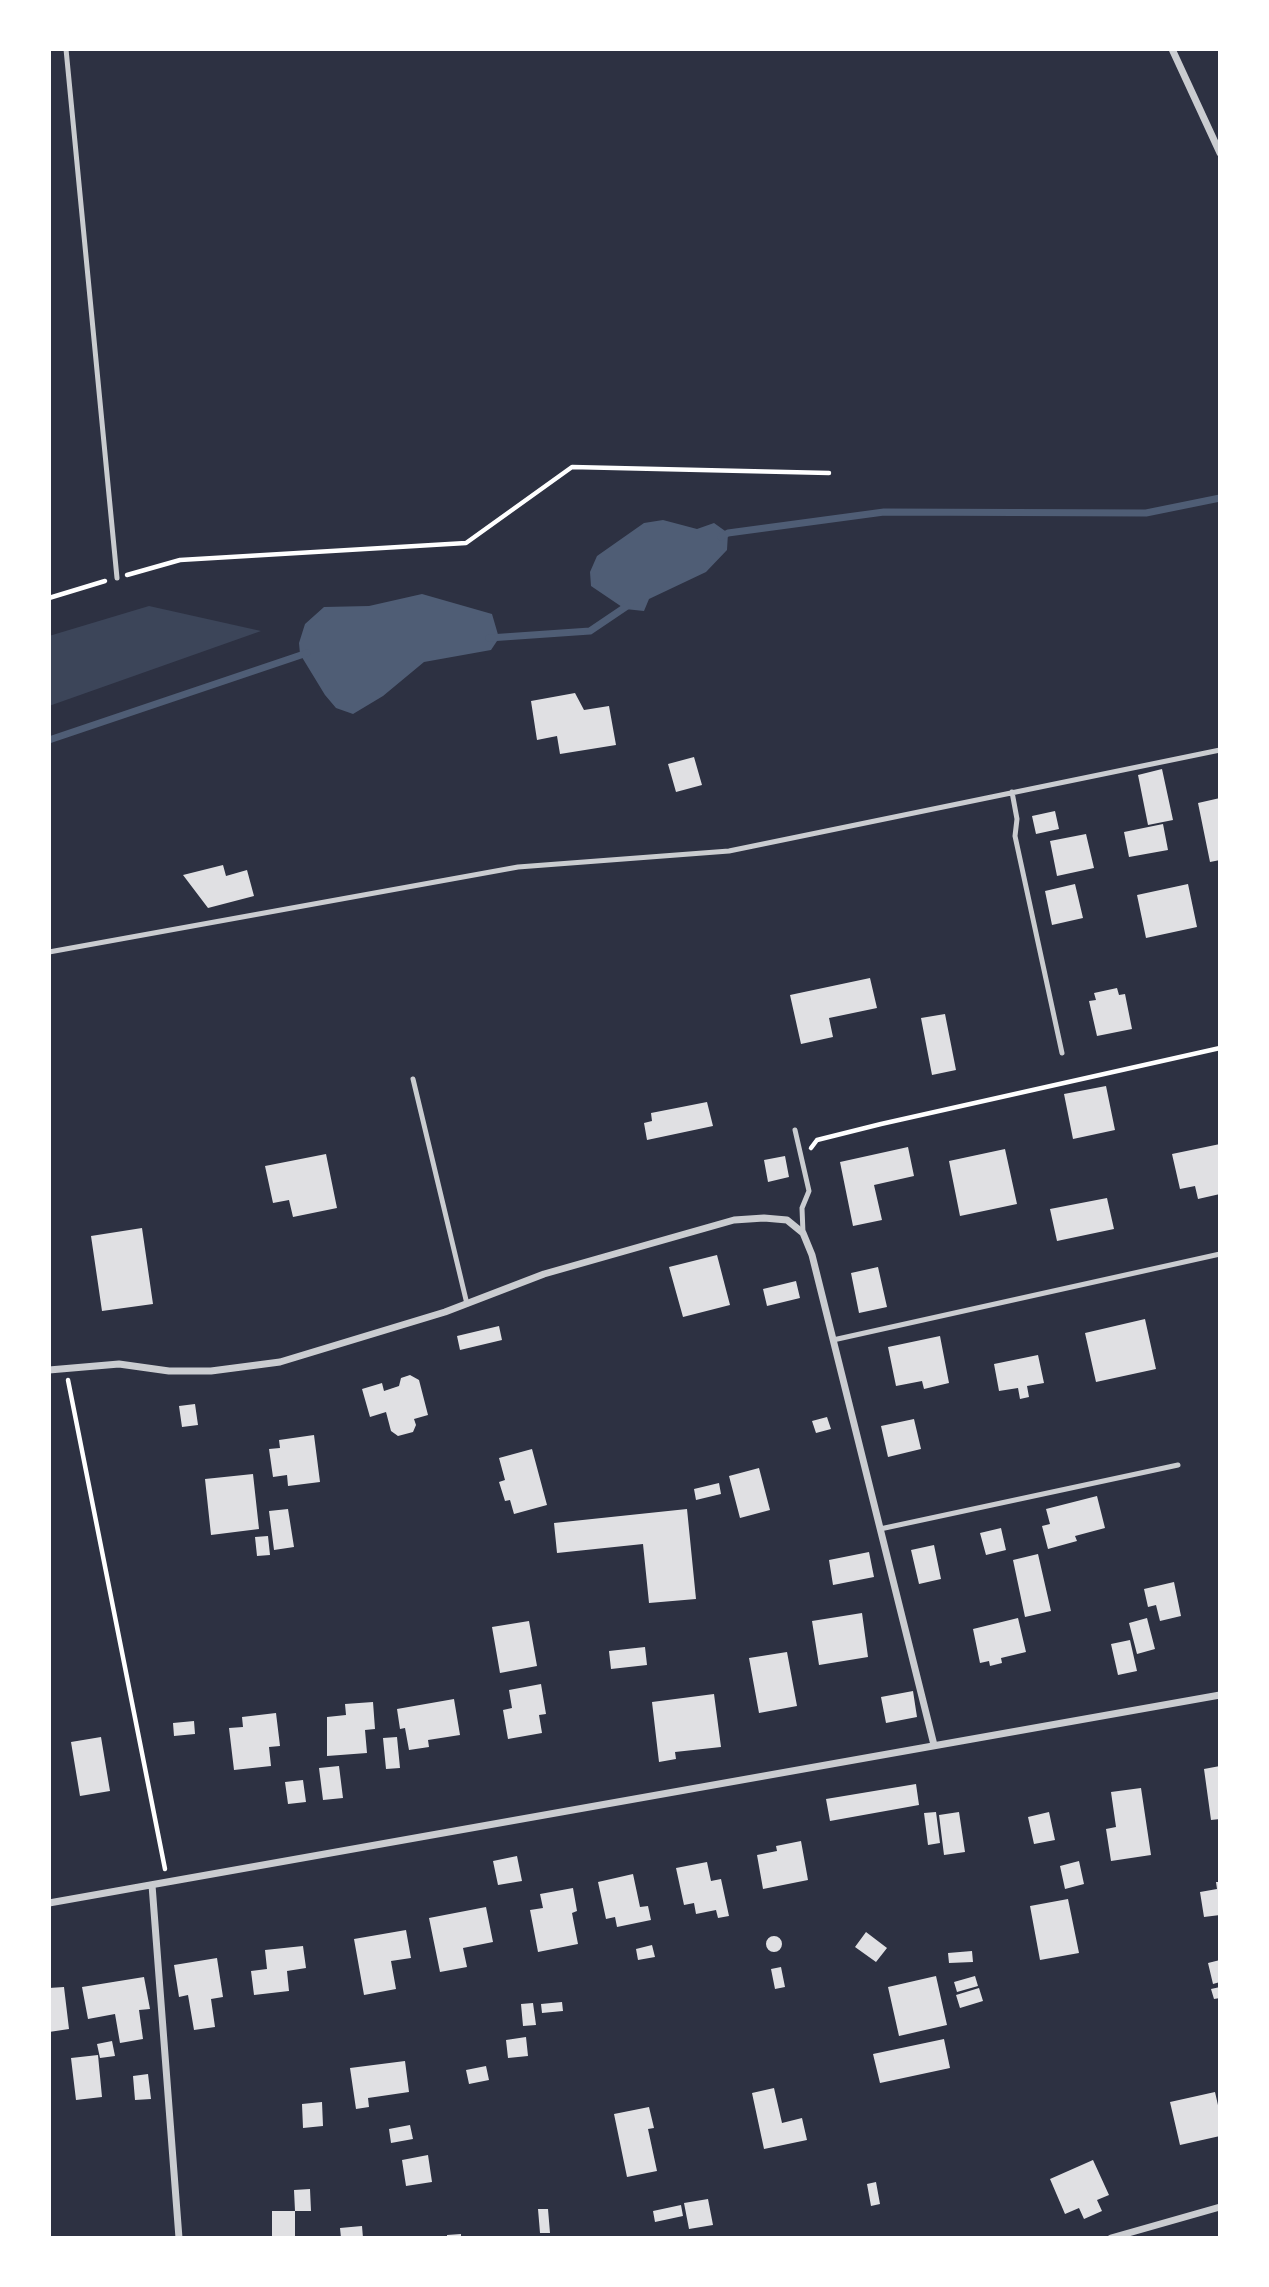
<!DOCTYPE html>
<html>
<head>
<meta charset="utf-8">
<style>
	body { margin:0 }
	#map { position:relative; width:1269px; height:2287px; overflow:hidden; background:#2d3142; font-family:"Open Sans",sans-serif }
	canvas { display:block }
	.frame { position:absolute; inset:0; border:51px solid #fff; pointer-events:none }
</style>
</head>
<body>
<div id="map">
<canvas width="1269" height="2287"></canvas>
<div class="frame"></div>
</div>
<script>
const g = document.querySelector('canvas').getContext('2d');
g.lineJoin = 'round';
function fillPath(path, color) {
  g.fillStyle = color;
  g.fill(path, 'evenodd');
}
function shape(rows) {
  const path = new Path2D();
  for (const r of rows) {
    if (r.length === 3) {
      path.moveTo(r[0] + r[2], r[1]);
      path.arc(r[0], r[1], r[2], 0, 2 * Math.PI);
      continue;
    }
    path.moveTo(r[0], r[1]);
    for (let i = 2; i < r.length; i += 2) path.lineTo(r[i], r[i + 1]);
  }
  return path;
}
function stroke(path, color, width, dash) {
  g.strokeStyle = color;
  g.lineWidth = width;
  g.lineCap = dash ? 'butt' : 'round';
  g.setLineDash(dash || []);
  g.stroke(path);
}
fillPath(shape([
	[149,606,261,631,49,706,49,636]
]), '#3c4559');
fillPath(shape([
	[663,520,697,529,714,523,728,533,727,550,706,572,649,599,644,611,625,609,591,586,590,572,597,556,644,523],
	[422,594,492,614,499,638,491,650,424,662,383,696,353,714,336,708,325,695,300,654,299,643,305,624,324,607,369,606]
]), '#4f5d75');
stroke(shape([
	[721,537,728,533,884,512,1146,513,1220,498],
	[489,638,590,631,630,604],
	[49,740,307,653]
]), '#4f5d75', 7);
fillPath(shape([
	[575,693,584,710,609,706,616,745,560,754,557,736,537,740,531,701],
	[694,757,702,785,676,792,668,764],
	[1162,769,1173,820,1148,825,1138,775],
	[1220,798,1220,860,1210,862,1198,803],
	[1055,811,1059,829,1036,834,1032,816],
	[1163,824,1168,850,1129,857,1124,832],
	[1086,834,1094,868,1057,876,1050,841],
	[223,865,226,876,247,870,254,896,208,908,183,875],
	[1075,884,1083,918,1052,925,1045,891],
	[1188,884,1197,927,1146,938,1137,895],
	[870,978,877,1008,829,1018,833,1037,801,1044,790,995],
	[1117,988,1119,995,1125,994,1132,1029,1097,1036,1089,1001,1096,1000,1094,993],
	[945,1014,956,1070,932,1075,921,1018],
	[1106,1086,1115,1130,1073,1139,1064,1094],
	[707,1102,713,1126,647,1140,644,1123,652,1121,651,1113],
	[1220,1144,1220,1194,1198,1199,1195,1186,1180,1189,1172,1154],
	[908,1147,914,1176,874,1185,882,1220,853,1226,840,1162],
	[1005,1149,1017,1204,960,1216,949,1161],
	[326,1154,337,1208,293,1217,289,1200,273,1203,265,1166],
	[785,1156,789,1177,768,1182,764,1160],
	[1107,1198,1114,1229,1057,1241,1050,1209],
	[142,1228,153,1304,102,1311,91,1236],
	[717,1255,730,1305,683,1317,669,1267],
	[878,1267,887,1307,859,1313,851,1273],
	[796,1281,800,1298,767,1306,763,1289],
	[1145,1319,1156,1369,1096,1382,1085,1333],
	[499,1326,502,1340,460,1350,457,1336],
	[940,1336,949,1383,924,1389,922,1381,896,1386,888,1347],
	[1038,1355,1044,1383,1027,1386,1029,1397,1020,1399,1018,1388,999,1391,994,1364],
	[410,1375,419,1380,428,1415,414,1419,416,1425,413,1432,398,1436,391,1431,386,1412,370,1417,362,1389,382,1383,384,1391,399,1386,401,1378],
	[195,1404,198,1425,182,1427,179,1406],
	[827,1417,831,1429,816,1433,812,1421],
	[914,1419,921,1449,888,1457,881,1426],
	[314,1435,320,1482,288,1486,287,1475,273,1477,269,1449,280,1448,279,1440],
	[532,1449,547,1505,514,1514,510,1500,505,1501,499,1482,505,1480,499,1458],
	[759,1468,770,1510,740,1518,729,1476],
	[253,1474,259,1529,211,1535,205,1479],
	[719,1483,721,1494,696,1500,694,1489],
	[1097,1496,1105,1528,1075,1536,1077,1541,1048,1549,1042,1526,1050,1524,1046,1509],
	[288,1509,294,1547,274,1550,269,1511],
	[687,1509,696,1599,649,1603,643,1544,557,1553,554,1523],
	[1001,1528,1006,1550,986,1555,980,1533],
	[268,1536,270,1555,257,1556,255,1537],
	[934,1545,941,1579,919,1584,911,1550],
	[869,1552,874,1577,833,1585,829,1560],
	[1038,1554,1051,1611,1025,1617,1013,1560],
	[1174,1582,1181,1616,1160,1621,1156,1605,1148,1607,1144,1589],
	[862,1613,868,1657,819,1665,812,1621],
	[1018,1618,1026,1652,1001,1658,1002,1663,990,1666,989,1661,980,1663,973,1629],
	[1147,1618,1155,1649,1137,1654,1129,1623],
	[529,1621,537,1666,500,1673,492,1627],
	[1130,1640,1137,1671,1118,1675,1111,1644],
	[645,1647,647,1665,611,1669,609,1651],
	[787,1652,797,1706,759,1713,749,1658],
	[541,1684,546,1714,539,1715,542,1733,508,1739,503,1710,512,1708,509,1690],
	[913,1691,917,1717,886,1723,881,1697],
	[714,1694,721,1747,675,1752,676,1759,659,1762,652,1702],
	[454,1699,460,1735,428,1740,429,1747,409,1750,405,1728,400,1729,397,1709],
	[373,1702,375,1729,365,1730,367,1753,327,1756,327,1717,346,1715,345,1704],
	[276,1713,280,1746,269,1747,271,1766,234,1770,229,1728,243,1727,242,1717],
	[194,1721,195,1734,174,1736,173,1723],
	[101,1737,110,1791,80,1796,71,1742],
	[397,1737,400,1768,386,1769,383,1738],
	[339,1766,343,1798,323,1800,319,1768],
	[1220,1766,1220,1819,1211,1820,1204,1769],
	[303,1780,306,1802,288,1804,285,1782],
	[916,1784,919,1805,830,1821,826,1799],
	[1141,1788,1151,1855,1111,1861,1106,1829,1116,1827,1111,1792],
	[936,1812,940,1843,928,1845,924,1813],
	[959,1812,965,1852,944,1855,939,1815],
	[1049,1812,1055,1840,1034,1844,1028,1817],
	[801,1841,808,1880,763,1889,757,1855,777,1851,776,1846],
	[517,1856,522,1881,498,1885,493,1861],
	[1079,1861,1084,1884,1065,1889,1060,1866],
	[707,1862,711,1881,721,1879,729,1916,718,1918,716,1910,696,1914,694,1903,684,1905,676,1868],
	[633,1874,640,1907,648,1906,651,1920,617,1927,615,1917,606,1919,598,1882],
	[1216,1882,1220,1882,1220,1915,1204,1917,1200,1892,1217,1889],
	[573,1888,577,1911,572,1913,578,1944,538,1952,530,1910,543,1908,540,1894],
	[1068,1899,1079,1953,1040,1960,1030,1906],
	[486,1907,493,1942,463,1948,467,1967,440,1972,429,1918],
	[406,1930,411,1958,391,1961,396,1989,364,1995,354,1939],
	[866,1932,887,1948,876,1962,855,1947],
	[774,1944,8],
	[652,1945,655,1957,638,1960,636,1949],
	[303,1946,306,1968,287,1971,289,1991,254,1995,251,1971,267,1969,265,1950],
	[972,1951,973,1962,949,1963,948,1953],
	[217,1958,223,1997,211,1999,215,2027,194,2030,188,1995,179,1997,174,1965],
	[1220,1960,1220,1982,1213,1984,1208,1963],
	[781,1967,785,1987,775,1989,771,1969],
	[936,1976,947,2025,899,2036,888,1987],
	[975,1976,978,1986,957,1992,954,1982],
	[144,1977,150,2009,139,2010,143,2039,120,2043,115,2014,88,2019,82,1987],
	[64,1987,69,2029,49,2032,49,1988],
	[1220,1987,1220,1998,1214,1999,1211,1989],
	[979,1988,983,2001,960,2008,956,1995],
	[562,2002,563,2011,542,2013,541,2004],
	[533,2003,536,2025,523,2026,521,2004],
	[526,2037,528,2056,508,2058,506,2040],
	[944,2039,950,2068,880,2083,873,2054],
	[112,2041,115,2056,100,2058,97,2044],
	[98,2055,102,2097,76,2100,71,2058],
	[405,2061,409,2092,368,2098,369,2107,356,2109,350,2068],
	[486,2066,489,2080,469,2084,466,2070],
	[148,2074,151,2099,135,2100,133,2076],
	[774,2088,782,2123,802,2118,807,2140,764,2149,752,2093],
	[1215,2092,1220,2114,1220,2136,1180,2145,1170,2102],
	[322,2102,323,2126,303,2128,302,2104],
	[649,2107,654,2128,648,2129,657,2171,627,2177,614,2114],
	[410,2125,413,2139,391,2143,389,2129],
	[428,2155,432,2182,406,2186,402,2160],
	[1093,2160,1109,2195,1097,2200,1102,2211,1084,2219,1079,2208,1065,2214,1050,2179],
	[876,2182,880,2204,871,2206,867,2184],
	[310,2189,311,2211,295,2211,294,2190],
	[708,2199,713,2225,689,2229,684,2203],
	[681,2205,683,2216,655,2222,653,2211],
	[538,2209,548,2209,550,2233,540,2233],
	[272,2211,295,2211,295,2238,272,2238],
	[362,2226,363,2238,341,2238,340,2228],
	[461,2234,461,2238,447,2238,447,2235]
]), '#e0e0e3');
stroke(shape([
	[127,575,180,560,466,543,572,467,829,473],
	[49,598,105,581],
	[811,1148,817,1140,881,1124,1220,1048],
	[68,1380,165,1869]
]), '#fff', 4.5);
stroke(shape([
	[66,49,117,578],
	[1012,792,1017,819,1015,836,1062,1053],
	[49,952,518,867,729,851,1220,750],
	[413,1079,467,1304],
	[795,1130,809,1191,802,1208,803,1233],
	[833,1340,1220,1254],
	[880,1529,1178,1465]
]), '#caccd0', 5);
stroke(shape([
	[1172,49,1220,153],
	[49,1370,119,1364,169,1371,211,1371,280,1362,445,1312,544,1274,734,1220,764,1218,787,1220,803,1233,812,1255,934,1745],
	[152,1885,179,2238],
	[49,1903,1220,1695],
	[1111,2238,1220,2207]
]), '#caccd0', 7);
</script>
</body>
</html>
